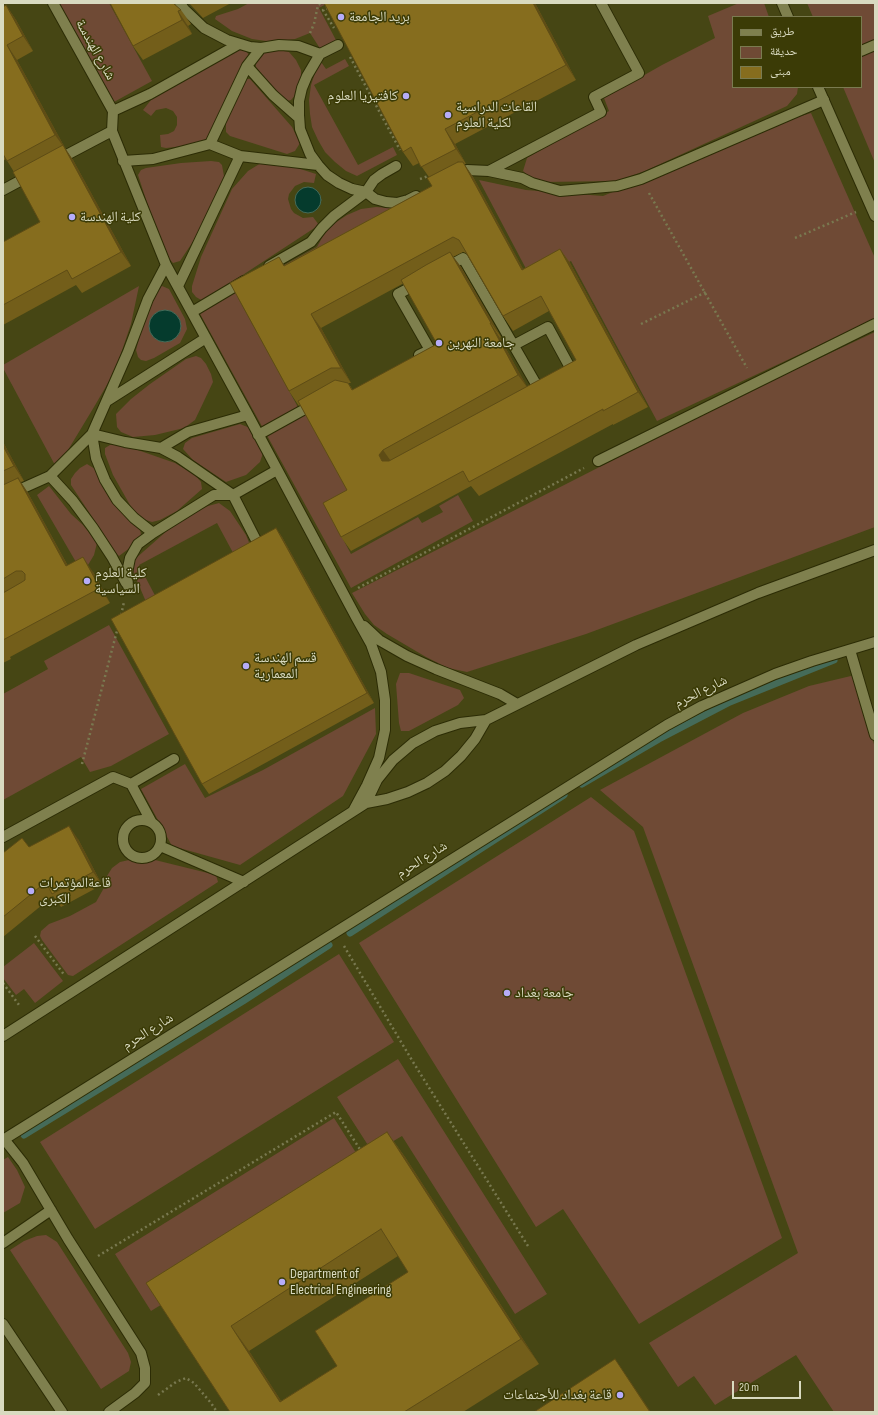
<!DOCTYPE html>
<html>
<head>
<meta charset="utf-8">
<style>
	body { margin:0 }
	#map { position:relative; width:878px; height:1415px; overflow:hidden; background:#464614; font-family:"Sofia Sans Condensed","Noto Naskh Arabic",sans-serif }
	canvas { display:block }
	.frame { position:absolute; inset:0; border:4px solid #d9dac0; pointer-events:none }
	.legend { position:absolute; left:732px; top:16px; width:130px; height:72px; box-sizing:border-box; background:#3b3b06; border:1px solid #7a7b50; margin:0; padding:5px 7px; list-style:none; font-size:12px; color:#d9dac0 }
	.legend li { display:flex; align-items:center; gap:8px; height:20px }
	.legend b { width:20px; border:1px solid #7a7b50 }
	.scale { position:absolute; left:732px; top:1381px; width:69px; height:18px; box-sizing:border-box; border:2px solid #d9dac0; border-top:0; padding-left:5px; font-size:12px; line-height:14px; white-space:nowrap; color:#d9dac0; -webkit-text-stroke:3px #3b3b06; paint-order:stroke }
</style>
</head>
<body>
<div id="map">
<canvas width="878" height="1415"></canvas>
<div class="frame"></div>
<ul class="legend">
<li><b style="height:5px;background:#7f804e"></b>طريق</li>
<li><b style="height:11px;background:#6f4a35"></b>حديقة</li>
<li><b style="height:11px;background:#866d1e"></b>مبنى</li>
</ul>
<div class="scale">20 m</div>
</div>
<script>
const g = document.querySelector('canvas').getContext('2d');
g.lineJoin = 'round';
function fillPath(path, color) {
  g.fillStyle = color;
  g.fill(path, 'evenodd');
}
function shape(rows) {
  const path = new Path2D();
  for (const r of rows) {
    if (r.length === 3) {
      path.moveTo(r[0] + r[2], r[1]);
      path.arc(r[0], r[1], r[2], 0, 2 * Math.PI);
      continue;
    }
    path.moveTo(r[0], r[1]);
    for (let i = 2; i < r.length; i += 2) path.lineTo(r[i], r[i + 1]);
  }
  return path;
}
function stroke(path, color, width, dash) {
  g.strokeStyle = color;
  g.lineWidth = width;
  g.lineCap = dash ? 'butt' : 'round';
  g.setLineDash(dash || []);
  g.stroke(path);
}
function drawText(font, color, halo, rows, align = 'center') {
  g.font = font + ' "Sofia Sans Condensed","Noto Naskh Arabic",sans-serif';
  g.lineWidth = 3;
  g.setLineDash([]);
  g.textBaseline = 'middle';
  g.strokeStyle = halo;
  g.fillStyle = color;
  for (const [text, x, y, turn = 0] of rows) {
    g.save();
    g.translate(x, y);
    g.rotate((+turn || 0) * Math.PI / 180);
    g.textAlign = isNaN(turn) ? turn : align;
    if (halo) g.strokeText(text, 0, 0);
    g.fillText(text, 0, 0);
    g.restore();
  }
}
fillPath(shape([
	[59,3,109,3,152,81,114,102],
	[249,3,328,3,319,8,337,42,321,50,310,33,295,39,273,42,252,39,232,31,215,19,216,16,238,9],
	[739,3,764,3,769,17,733,17,733,87,798,87,797,94,787,106,645,171,616,181,543,182,531,178,523,171,527,158,609,111,604,98,662,65,715,38,708,16],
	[807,3,875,3,875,163,843,87,861,87,861,17,813,17],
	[241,48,245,50,249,55,248,59,209,138,198,143,184,146,166,148,161,147,160,135,168,134,174,131,177,125,177,117,173,111,166,108,156,110,151,116,143,110,151,100,167,88],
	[274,49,289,52,296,60,301,70,301,81,298,92,291,100,287,101,282,99,256,67,256,59,263,51],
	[345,59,349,66,314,85,358,165,393,147,397,155,357,176,346,171,335,162,325,152,318,140,312,127,310,114,309,100,311,85,315,73,321,62,326,69],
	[245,79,250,79,292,127,300,143,295,151,287,154,230,136,226,132,226,118],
	[811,113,875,258,875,319,657,421,571,261,532,280,479,180,526,190,603,196,785,121],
	[211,161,219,162,222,165,225,182,198,234,180,261,173,263,163,252,138,175,141,170,146,168,181,163],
	[261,163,285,164,316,174,314,183,304,182,295,186,289,194,288,199,291,209,294,213,303,218,313,217,319,225,203,301,196,297,192,292,192,286,201,257,232,189,248,171],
	[376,207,391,208,406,212,291,268,238,298,299,409,321,397,360,471,331,517,351,554,418,517,422,523,443,512,439,506,458,495,473,521,351,588,199,312,317,247,324,234,335,223,347,215,361,209],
	[139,286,131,324,115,371,94,407,65,455,56,467,3,368,3,365],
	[162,286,169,289,185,319,187,329,180,343,154,358,146,361,141,360,138,357,136,350,144,320,156,290,159,287],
	[875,332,875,527,586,634,467,672,448,668,426,657,387,634,374,625,365,614,352,593,739,396],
	[196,356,201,358,206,364,211,374,213,382,195,420,184,428,155,435,133,437,121,432,117,427,116,414,131,399,150,384,186,359],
	[240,424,255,430,261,440,263,453,260,462,246,475,226,482,193,460,183,449,185,443,192,438],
	[110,445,119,445,132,448,175,463,195,475,201,482,202,489,177,511,160,520,152,522,140,518,130,505,113,475,105,454,105,448],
	[87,464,95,469,140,529,141,535,135,544,119,556,116,553,71,485,71,479,75,473,80,468],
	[49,486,71,514,83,525,97,543,94,555,88,565,80,569,37,495],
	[219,503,230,511,246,535,250,545,238,562,217,523,139,565,160,605,150,611,134,574,132,565,135,559,169,529,193,513,208,506],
	[109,625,169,734,111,766,90,772,81,757,3,800,3,694,48,669,44,661],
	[400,673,409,673,460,690,464,698,458,705,409,731,401,731,399,723,396,684],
	[855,675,875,748,875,1412,834,1412,796,1355,715,1405,694,1376,678,1387,649,1343,798,1253,643,827,600,790,743,713,809,686],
	[375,708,376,734,343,796,240,865,172,846,141,789,185,764,205,798,263,770],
	[591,797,634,831,782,1238,639,1324,563,1209,536,1227,359,943],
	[151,859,216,875,218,882,73,976,68,975,42,940,40,936,41,931,49,924,70,916,96,902,105,886,107,876,112,868,120,862,129,860,139,862],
	[34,943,63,981,35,1003,24,989,16,995,3,978,3,967],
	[339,954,394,1042,95,1229,40,1142],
	[398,1059,547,1294,515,1314,402,1136,373,1153,337,1097],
	[334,1118,370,1175,151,1311,115,1254],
	[8,1157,17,1170,25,1187,20,1203,3,1213,3,1160],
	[46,1235,57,1242,128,1353,131,1362,129,1371,101,1389,10,1250,24,1241,37,1236]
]), '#6f4a35');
const water = shape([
	[308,200,13],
	[165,326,16]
]);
fillPath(water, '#053b2d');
stroke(water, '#456b59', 1);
stroke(shape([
	[582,784,659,739,730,702,834,660],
	[350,933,564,795],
	[24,1135,243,1001,329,945]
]), '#456b59', 7);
const service = shape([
	[53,3,113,111],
	[180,3,184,9,204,28,227,40,250,47,261,48,279,45,298,46,320,54],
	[338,45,320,54,307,76,302,88,299,101,299,115,300,129,310,154,318,165,327,175,339,183,352,189,366,192,375,199,386,202,397,203,408,200,416,196],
	[861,51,875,45],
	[247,66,273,95,299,118],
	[113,111,150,94,239,44],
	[210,144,247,66,261,48],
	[57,160,112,131],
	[123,161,153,159,210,144,240,156,318,165],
	[489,171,601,112,594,97,639,73,601,3],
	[457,175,467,170,489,171,522,178,532,183,560,191,617,186,641,179,824,100],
	[3,190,29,176],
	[166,265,248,415,357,619,371,644,381,672,385,700,385,730,379,758,367,785,353,811],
	[269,266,311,242,322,228,334,216,366,192,374,180,382,174,396,166],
	[445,268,463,258,540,391,538,392],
	[417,284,398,294,430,350,419,355],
	[178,286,240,156],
	[192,312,244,281],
	[514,345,548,327,573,373,570,375],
	[107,401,206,338],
	[258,435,314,404],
	[161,448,188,432,248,415],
	[598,461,875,324],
	[50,476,73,501,93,528,112,557,126,583],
	[3,497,50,476,92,434,128,352,148,299,166,265,112,131,113,111],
	[153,533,134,518,117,500,105,480,96,458,92,434,125,442,161,448,178,457,233,495,258,544],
	[128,586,127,573,130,558,138,544,153,533,214,495,233,495,277,470],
	[364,626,379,640,407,656,436,669,500,694,517,704],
	[850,650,875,735],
	[366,803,377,780,393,760,413,743,435,731,460,723,486,720,636,645,758,593,875,550],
	[142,839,19],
	[152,823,131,784,174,759],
	[3,837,113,777,131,784],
	[160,846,244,882],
	[3,1036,366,803,387,799,408,792,427,783,445,771,461,756,475,739,486,720],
	[4,1139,23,1163,68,1239,141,1353,145,1368,145,1383,135,1393,109,1412],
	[3,1243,51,1210],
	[3,1324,62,1412]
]);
const tertiary = shape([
	[782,3,788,17],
	[818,87,875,216],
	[3,1140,667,725,702,706,775,674,812,661,875,642]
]);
stroke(service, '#2c2c05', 12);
stroke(tertiary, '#2c2c05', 12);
stroke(shape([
	[328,8,323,10,334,28],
	[310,33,314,24,318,5,321,3],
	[350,57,400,150],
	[420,179,431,175],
	[649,193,747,368],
	[795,238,856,212],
	[641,324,706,292],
	[358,588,584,468],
	[121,615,124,602],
	[82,764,118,627],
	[35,936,65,976],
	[344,946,413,1062,528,1246],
	[3,983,19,1005],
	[98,1256,336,1112,361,1151],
	[158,1395,176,1382,186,1378,194,1383,211,1403,217,1412]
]), '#797950', 2.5, [2, 3]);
stroke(service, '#7f804e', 10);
stroke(tertiary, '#7f804e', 10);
fillPath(shape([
	[174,3,174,4,181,10,191,24,188,26,192,34,143,60,133,46],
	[189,3,231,3,203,18],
	[324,3,535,3,576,80,455,144,466,164,464,164,473,177,523,269,560,249,570,263,648,407,613,425,613,424,479,496,471,486,351,551,341,537,347,490,300,405,299,406,289,391,285,265,432,186,429,177,419,163,413,166,403,152],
	[463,252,466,253,503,316,513,331,549,311,576,360,527,387,500,338,501,337,461,267,453,257],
	[404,283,437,344,353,390,348,383,351,383,321,328],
	[6,5,16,20,33,51,17,60,65,148,73,160,131,266,82,293,76,285,3,325,3,242,40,222,14,172,6,159,3,161,3,7],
	[3,442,24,481,21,482,28,493,68,566,93,572,110,603,10,657,11,659,3,663],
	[276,528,282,537,374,703,209,794,202,784],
	[78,839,102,885,61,907,53,896,3,937,3,853,29,847],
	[387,1132,405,1157,539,1364,463,1412,230,1412,146,1283],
	[398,1256,408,1272,337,1366,281,1401,249,1351]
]), '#735e1a');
fillPath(shape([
	[533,3,535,3,576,80,566,65],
	[6,5,16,20,33,51,23,36],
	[178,11,188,26,192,34,182,20],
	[7,45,17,60,65,148,73,160,131,266,121,252,63,146,55,135],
	[445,129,455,144,466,164,456,149],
	[463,162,473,177,532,285,522,270],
	[560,249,570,263,648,407,638,392],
	[450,252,461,267,501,337,491,323],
	[311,314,321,328,351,383,341,368],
	[490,323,500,338,529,390,518,375],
	[3,442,24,481,14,466,3,446],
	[383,450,393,464,382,461,379,455],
	[18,478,28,493,76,581,66,566],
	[276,528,282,537,374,703,367,693],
	[83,557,93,572,110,603,100,588],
	[69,826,78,839,102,885,93,872],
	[387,1132,405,1157,539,1364,521,1339],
	[231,1326,249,1351,288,1412,280,1402],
	[615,1359,628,1378,651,1412,650,1412]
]), '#5e4c15');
const building = shape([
	[110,3,173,3,181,10,178,11,182,20,133,46,110,3],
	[324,3,533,3,566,65,445,129,456,149,421,167,411,147,403,152,324,3],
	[6,5,23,36,7,45,55,135,7,161,3,154,3,7,6,5],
	[63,145,121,252,72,279,67,270,3,305,3,242,40,222,13,172,63,145],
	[458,162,463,162,522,270,560,249,638,392,603,411,603,409,469,482,463,471,341,537,323,503,347,490,298,401,335,380,348,383,352,390,437,344,401,280,426,265,450,252,491,323,490,323,518,375,383,450,379,455,382,461,389,461,576,360,541,296,503,316,459,240,453,237,311,314,341,368,331,368,289,391,230,283,279,257,284,266,432,186,427,178,458,162],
	[3,446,14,466,3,471,3,446],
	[18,478,66,566,83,557,100,588,3,640,3,593,22,582,25,580,25,574,22,571,16,571,3,579,3,485,18,478],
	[276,528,367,693,202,784,111,619,276,528],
	[69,826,93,872,52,894,46,882,3,917,3,853,22,838,29,847,69,826],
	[387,1132,521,1339,404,1412,230,1412,146,1283,387,1132],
	[381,1229,408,1272,315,1331,337,1366,280,1402,231,1326,381,1229],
	[615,1359,650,1412,534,1412,615,1359]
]);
fillPath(building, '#866d1e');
stroke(building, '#5e4c15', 1);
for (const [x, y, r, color] of [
	[341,17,4,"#b6acf8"],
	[406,96,4,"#b6acf8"],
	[448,115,4,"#b6acf8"],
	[72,217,4,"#b6acf8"],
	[439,343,4,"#b6acf8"],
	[87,581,4,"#b6acf8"],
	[246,666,4,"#b6acf8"],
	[31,891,4,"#b6acf8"],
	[507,993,4,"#b6acf8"],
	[282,1282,4,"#b6acf8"],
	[620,1395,4,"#b6acf8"]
]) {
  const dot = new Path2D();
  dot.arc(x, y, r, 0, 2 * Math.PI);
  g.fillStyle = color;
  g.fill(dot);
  stroke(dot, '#3b3b06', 1.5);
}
drawText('14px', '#d9dac0', '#3b3b06', [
	["بريد الجامعة",349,17],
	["كافتيريا العلوم",398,96,"right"],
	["القاعات الدراسية",456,107],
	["لكلية العلوم",456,123],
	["كلية الهندسة",80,217],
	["جامعة النهرين",447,343],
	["كلية العلوم",95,573],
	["السياسية",95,589],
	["قسم الهندسة",254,658],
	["المعمارية",254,674],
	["قاعةالمؤتمرات",39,883],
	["الكبرى",39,899],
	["جامعة بغداد",515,993],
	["Department of",290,1274],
	["Electrical Engineering",290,1290],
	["قاعة بغداد للأجتماعات",612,1395,"right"]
], 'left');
drawText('14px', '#d9dac0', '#3b3b06', [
	["شارع الهندسة",95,50,61],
	["شارع الحرم",701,692,-26],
	["شارع الحرم",422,860,-32],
	["شارع الحرم",148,1032,-32]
]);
</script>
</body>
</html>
